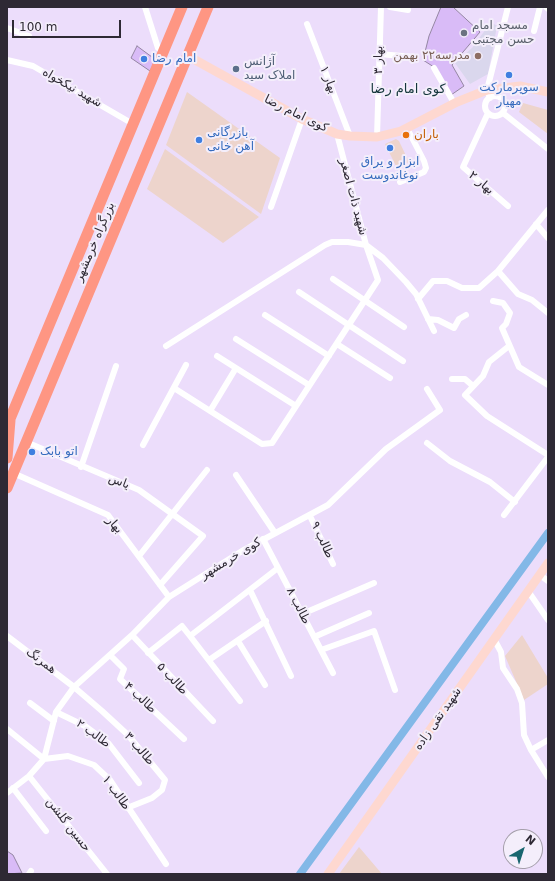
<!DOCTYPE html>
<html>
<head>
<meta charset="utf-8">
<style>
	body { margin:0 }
	#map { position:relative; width:555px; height:881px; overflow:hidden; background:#ecddfb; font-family:"DejaVu Sans",sans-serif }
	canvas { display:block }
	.frame { position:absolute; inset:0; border:8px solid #2e2934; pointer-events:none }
	.north { position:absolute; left:503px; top:829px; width:40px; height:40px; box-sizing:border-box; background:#f4eefb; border:1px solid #a59fab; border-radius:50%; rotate:39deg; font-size:11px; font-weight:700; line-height:16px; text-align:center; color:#2e2934 }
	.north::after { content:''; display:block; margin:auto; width:14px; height:18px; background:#19666f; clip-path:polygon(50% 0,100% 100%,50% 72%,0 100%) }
	.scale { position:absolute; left:12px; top:20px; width:109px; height:18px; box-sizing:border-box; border:2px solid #2e2934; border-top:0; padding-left:5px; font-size:12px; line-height:14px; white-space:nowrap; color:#2e2934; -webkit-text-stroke:3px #f4eefb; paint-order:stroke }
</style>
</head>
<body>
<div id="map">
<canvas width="555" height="881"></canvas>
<div class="frame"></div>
<div class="north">N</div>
<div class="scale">100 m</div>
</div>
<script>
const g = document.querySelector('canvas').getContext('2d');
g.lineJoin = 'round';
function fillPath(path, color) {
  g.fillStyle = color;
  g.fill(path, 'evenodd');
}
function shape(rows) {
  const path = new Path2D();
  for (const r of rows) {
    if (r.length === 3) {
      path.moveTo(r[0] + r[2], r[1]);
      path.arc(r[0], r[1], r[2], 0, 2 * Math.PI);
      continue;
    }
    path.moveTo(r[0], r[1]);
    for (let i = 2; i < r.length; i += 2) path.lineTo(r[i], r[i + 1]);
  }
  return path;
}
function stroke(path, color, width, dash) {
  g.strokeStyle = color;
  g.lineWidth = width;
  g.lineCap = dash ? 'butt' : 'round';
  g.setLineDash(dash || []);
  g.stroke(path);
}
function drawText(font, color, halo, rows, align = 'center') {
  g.font = font + ' "DejaVu Sans","Noto Sans Arabic",sans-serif';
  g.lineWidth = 4;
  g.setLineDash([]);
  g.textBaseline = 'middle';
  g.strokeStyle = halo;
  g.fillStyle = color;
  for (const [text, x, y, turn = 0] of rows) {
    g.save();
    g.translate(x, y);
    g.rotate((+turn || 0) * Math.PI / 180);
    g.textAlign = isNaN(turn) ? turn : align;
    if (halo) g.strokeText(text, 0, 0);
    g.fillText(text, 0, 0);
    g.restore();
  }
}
fillPath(shape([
	[187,92,280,158,261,214,166,145],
	[523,103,548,110,548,134,519,112],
	[396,139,399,141,409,162,397,168,385,144],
	[165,149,259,217,223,243,147,189],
	[522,635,548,678,548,684,524,700,505,656],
	[359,847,382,874,339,874]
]), '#edd4cc');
fillPath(shape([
	[491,22,497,26,488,74,470,84,455,63,472,48]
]), '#dad7ed');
stroke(shape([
	[300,874,548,533]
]), '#83b8e7', 8);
const building = shape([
	[441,7,453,7,480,32,452,65,464,86,451,95,437,69,423,60,429,36,441,7],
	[137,46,156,60,150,71,131,58,137,46],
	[7,851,13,855,22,873,7,874,7,851]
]);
fillPath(building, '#d9bbf7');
stroke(building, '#9486a2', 1);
stroke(shape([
	[145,7,158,48,163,52],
	[390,7,408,10],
	[546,7,548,9],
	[307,24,350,136],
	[7,28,29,36],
	[534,31,540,7],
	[379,54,414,57],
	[7,60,33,66,133,124],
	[434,68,454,103],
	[495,106,10],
	[490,98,487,90,508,7],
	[488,113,463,167,508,206],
	[503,113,548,149],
	[337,134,366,245,383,258,406,282,416,294,434,331],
	[377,137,381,7],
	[400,182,424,172,426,168,424,161,407,128],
	[271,207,302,119],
	[536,224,548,238],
	[498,271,518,294,532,300,548,313],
	[333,279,404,327],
	[299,292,403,361],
	[418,299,433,281,447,281,462,288,479,288,498,271,548,210],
	[493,301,503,303,510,313,506,324,502,328,519,367,548,385],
	[265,315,329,356],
	[428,319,438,320,454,328,459,319,466,315],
	[236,339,309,385],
	[337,344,390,378],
	[166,346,325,245,332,242,348,242,366,245,378,280,272,443,262,444,174,388],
	[509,346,489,362,483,376,465,395,487,416,548,455],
	[217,356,296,406],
	[452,379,465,379,473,386],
	[210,411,236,368],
	[26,442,139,490,203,536,160,585],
	[427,443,450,461,490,482,515,502],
	[143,445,186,365],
	[81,467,116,366],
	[13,473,108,515,169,597],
	[236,475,275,533],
	[504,515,548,457],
	[310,516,333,564],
	[263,539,333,673],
	[139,556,207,470],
	[540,575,548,581],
	[250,590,291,676],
	[528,591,548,620],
	[302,614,374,583],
	[132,635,213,721],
	[7,636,74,687,102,711,128,735,165,780,162,790,152,798,127,808],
	[190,636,240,701],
	[314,637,369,613],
	[494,639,501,652,503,668,517,689,522,703,524,735,531,750,548,777],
	[238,641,265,685],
	[321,650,374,631,395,690],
	[148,653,182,626,190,636,278,568],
	[110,655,124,669,120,679,184,739],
	[209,660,266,621],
	[30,703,54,721],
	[56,712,85,726,109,744,139,783],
	[7,729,44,759,68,756,94,765,110,780,166,864],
	[531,750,548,740],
	[29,776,107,874],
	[13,788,46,831],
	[7,793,29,776,44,759,56,712,74,687,132,635,169,597,242,551,328,505,386,449,440,410,427,389],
	[29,874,31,871]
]), '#fff', 6);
stroke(shape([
	[188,56,302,119,337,134,350,136,377,137,401,131,457,102,487,90,520,86,548,92],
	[328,874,548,563]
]), '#fed8d0', 9);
stroke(shape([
	[7,426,182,7],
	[7,458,10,420],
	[7,488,208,7]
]), '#fe9683', 11);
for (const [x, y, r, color] of [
	[464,33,4,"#6b7280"],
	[478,56,4,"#8d6e63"],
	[144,59,4,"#3f7fe0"],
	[236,69,4,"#5c6f8a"],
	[509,75,4,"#3f7fe0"],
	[406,135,4,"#e8710a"],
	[199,140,4,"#3f7fe0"],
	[390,148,4,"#3f7fe0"],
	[32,452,4,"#3f7fe0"]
]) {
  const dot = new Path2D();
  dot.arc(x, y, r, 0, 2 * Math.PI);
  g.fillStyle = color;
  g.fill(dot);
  stroke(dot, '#f4eefb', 1.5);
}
drawText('12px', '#5b616d', '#f4eefb', [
	["مسجد امام",472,26],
	["حسن مجتبی",472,40]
], 'left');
drawText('12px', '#785e54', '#f4eefb', [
	["مدرسه۲۲ بهمن",470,56]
], 'right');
drawText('12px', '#366cbe', '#f4eefb', [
	["امام رضا",152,59],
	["سوپرمارکت",509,88,"center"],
	["مهیار",509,102,"center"],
	["بازرگانی",207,133],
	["آهن خانی",207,147],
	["ابزار و یراق",390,162,"center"],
	["نوغاندوست",390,176,"center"],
	["اتو بابک",40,452]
], 'left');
drawText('12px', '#2e2934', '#f4eefb', [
	["بهار ۳",379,60,-89],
	["بهار ۱",328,80,69],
	["شهید نیکخواه",72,88,30],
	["کوی امام رضا",296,114,26],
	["بهار ۲",481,183,40],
	["شهید ذات اصغر",353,197,75],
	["بزرگراه خرمشهر",95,242,-67],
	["یاس",119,482,21],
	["بهار",114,525,49],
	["طالب ۹",322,540,65],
	["کوی خرمشهر",231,559,-31],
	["طالب ۸",298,606,63],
	["همرنگ",41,661,37],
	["طالب ۵",172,679,47],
	["طالب ۴",140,698,43],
	["شهید تقی زاده",438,719,-55],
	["طالب ۲",93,734,36],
	["طالب ۳",139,749,49],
	["طالب ۱",116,793,54],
	["حسین گلشن",68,825,52]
]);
drawText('12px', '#4e5e75', '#f4eefb', [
	["آژانس",244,62],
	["املاک سید",244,76]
], 'left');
drawText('12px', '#c56008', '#f4eefb', [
	["باران",414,135]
], 'left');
drawText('13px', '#14363b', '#f4eefb', [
	["کوی امام رضا",408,90]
]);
</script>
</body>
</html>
